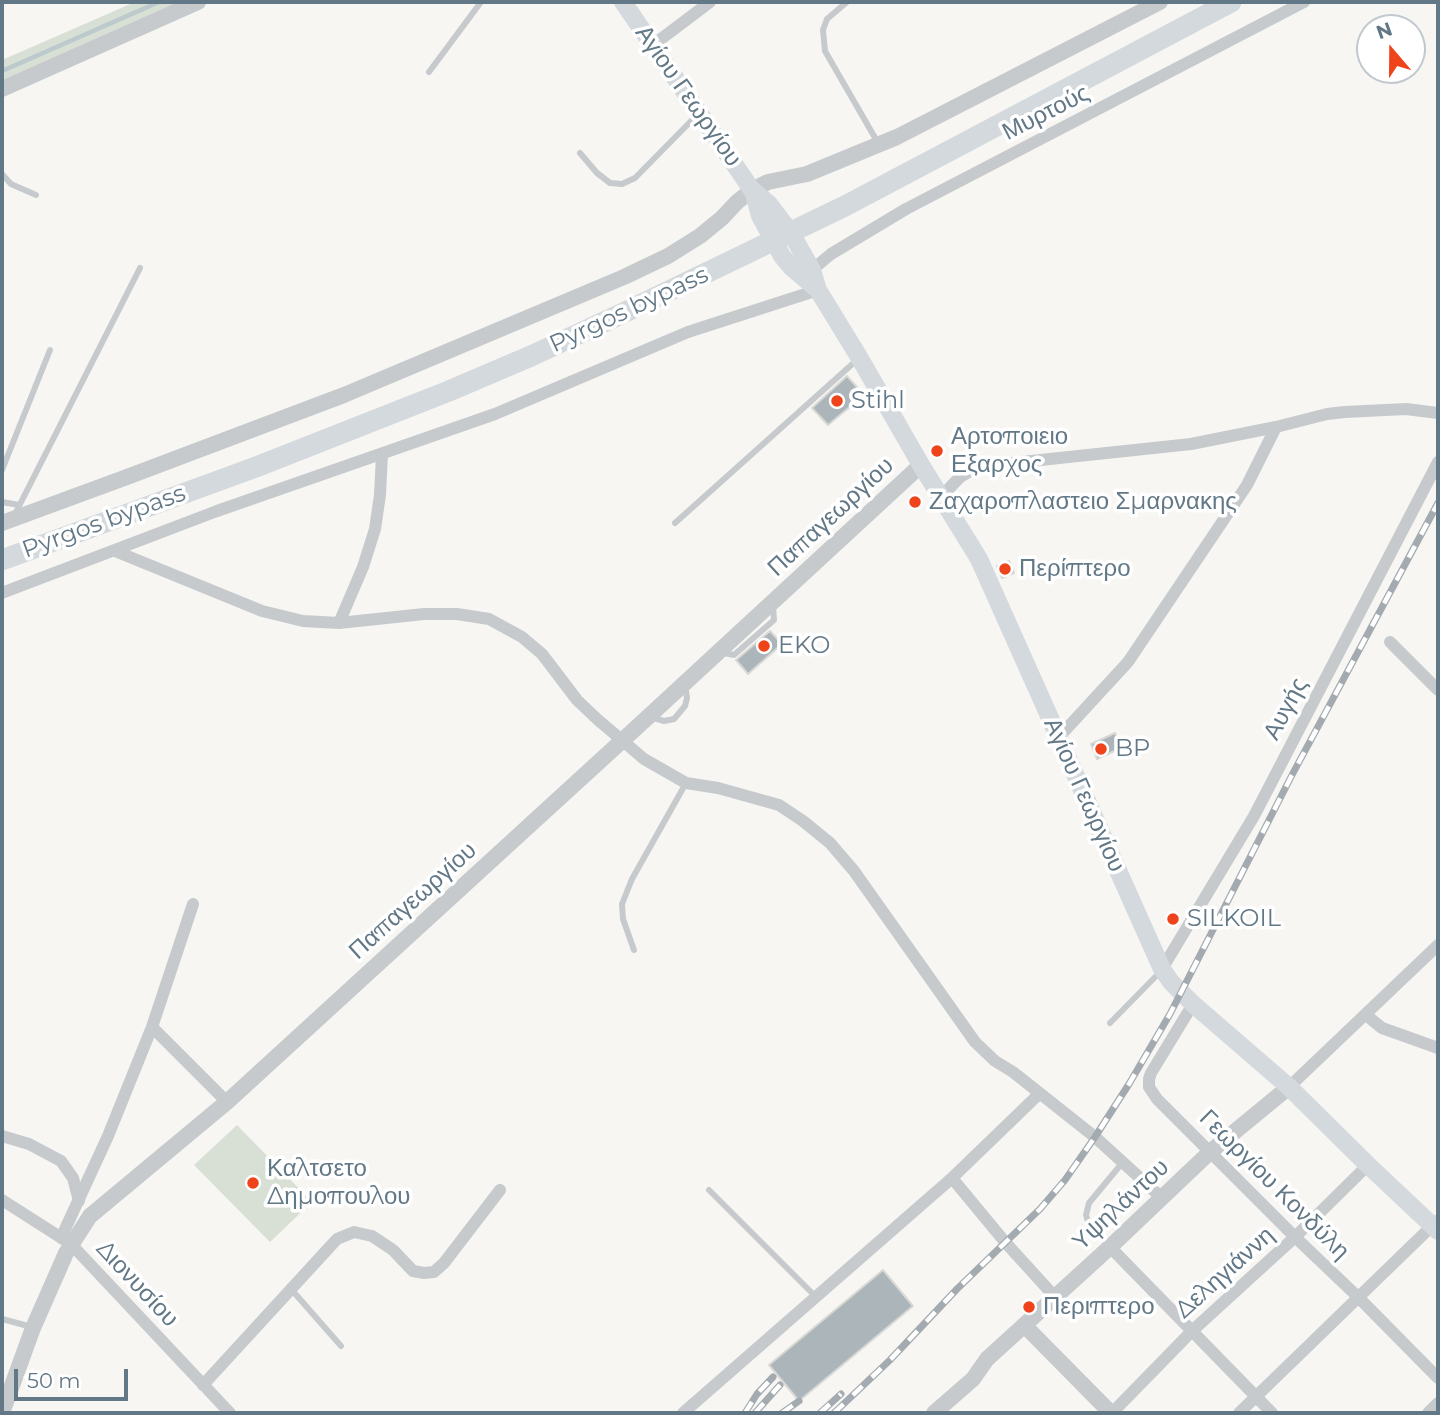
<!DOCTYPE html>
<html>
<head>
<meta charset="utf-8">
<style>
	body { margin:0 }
	#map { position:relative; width:1440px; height:1415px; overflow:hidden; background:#f7f6f3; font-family:Montserrat,sans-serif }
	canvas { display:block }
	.frame { position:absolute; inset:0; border:4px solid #637886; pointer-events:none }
	.north { position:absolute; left:1356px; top:14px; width:70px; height:70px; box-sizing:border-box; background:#fff; border:2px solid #c1c9cf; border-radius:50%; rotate:340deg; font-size:19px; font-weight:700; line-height:28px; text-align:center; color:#637886 }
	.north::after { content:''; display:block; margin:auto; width:24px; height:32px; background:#ef431b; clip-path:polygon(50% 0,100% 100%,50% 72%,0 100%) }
	.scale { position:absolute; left:14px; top:1369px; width:114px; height:32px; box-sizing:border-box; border:4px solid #637886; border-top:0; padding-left:9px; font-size:21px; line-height:24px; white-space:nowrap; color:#637886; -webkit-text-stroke:5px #fff; paint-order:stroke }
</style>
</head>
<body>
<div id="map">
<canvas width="1440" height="1415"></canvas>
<div class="frame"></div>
<div class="north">N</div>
<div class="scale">50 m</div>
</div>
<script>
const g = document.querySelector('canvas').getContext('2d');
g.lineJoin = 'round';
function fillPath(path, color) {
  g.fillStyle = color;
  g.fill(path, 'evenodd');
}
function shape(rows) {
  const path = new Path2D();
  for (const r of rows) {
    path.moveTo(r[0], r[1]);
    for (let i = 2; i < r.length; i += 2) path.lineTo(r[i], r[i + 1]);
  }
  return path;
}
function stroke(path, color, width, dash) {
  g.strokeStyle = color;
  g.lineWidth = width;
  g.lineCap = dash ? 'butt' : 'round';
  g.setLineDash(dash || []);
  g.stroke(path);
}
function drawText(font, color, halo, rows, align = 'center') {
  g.font = font + ' Montserrat,sans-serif';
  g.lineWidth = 7;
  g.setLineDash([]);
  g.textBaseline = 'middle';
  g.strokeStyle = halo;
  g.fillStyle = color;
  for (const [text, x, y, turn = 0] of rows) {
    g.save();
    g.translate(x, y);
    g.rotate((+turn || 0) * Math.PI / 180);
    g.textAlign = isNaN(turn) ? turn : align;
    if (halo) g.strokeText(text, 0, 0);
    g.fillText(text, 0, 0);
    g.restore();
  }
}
fillPath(shape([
	[135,2,181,2,2,81,2,60],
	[237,1125,312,1202,270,1242,194,1165]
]), '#d8dfd4');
stroke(shape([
	[2,71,159,2]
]), '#bcc9cd', 4.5);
const building = shape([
	[847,376,864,395,828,425,812,408,847,376],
	[1009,561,1014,573,1002,578,997,566,1009,561],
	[770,631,782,644,748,674,736,660,770,631],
	[1115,733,1121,748,1097,759,1091,744,1115,733],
	[883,1270,913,1306,799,1401,769,1365,883,1270]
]);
fillPath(building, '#acb5ba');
stroke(building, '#d8d8d5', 2);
stroke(shape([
	[847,2,827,19,823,30,825,51,878,143],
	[429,72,481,2],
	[580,153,597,173,610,183,622,184,635,178,698,114],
	[2,174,11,184,36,195],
	[2,470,50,350],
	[2,502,19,505],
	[15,514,140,268],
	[675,523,858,359],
	[720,652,734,655,774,620,773,607],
	[650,717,664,721,674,719,685,706,687,698,685,685],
	[634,950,623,919,622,904,632,879,686,783],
	[1110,1023,1161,971],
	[709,1190,816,1297],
	[1109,1246,1089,1225,1086,1215,1089,1203,1123,1162],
	[291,1289,341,1346],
	[2,1319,32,1327]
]), '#c6cacd', 6);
stroke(shape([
	[653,45,710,2],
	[812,270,831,254,906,209,1304,2],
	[1276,427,1327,414,1345,412,1406,409,1438,413],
	[941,497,960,477,970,471,984,466,1191,444,1276,427,1247,485,1128,662,1058,738],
	[115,551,262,611,303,621,339,623,424,614,457,614,489,619,522,637,542,654,577,700,597,719,644,759,686,783,718,788,779,805,803,821,830,843,854,871,975,1042,995,1061,1013,1072,1095,1137,1162,1198],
	[2,593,217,511,495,414,688,332,818,290],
	[339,623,363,567,375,529,380,495,382,454],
	[1390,642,1438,690],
	[1162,969,1254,816,1438,462],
	[1193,1004,1151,1073,1149,1079,1149,1087,1157,1099,1295,1237,1358,1297,1438,1378],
	[1366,1015,1382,1028,1438,1048],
	[152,1027,227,1102],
	[1289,1087,1438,945],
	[1039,1094,952,1178,1005,1242,1055,1297],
	[2,1136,29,1144,61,1161,73,1178,79,1201],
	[2,1200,71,1244,230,1413],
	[61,1238,108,1136,152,1027,193,904],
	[1110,1247,1272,1413],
	[203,1385,337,1239,354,1232,372,1236,393,1250,413,1271,424,1273,434,1272,444,1263,500,1190],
	[683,1413,952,1178],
	[1112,1413,1192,1331,1295,1237,1368,1165],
	[1239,1413,1437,1221],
	[1428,1413,1438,1403]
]), '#c6cacd', 12);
stroke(shape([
	[2,89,198,2],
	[2,523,127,477,344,395,624,277,668,256,700,236,722,218,737,202,752,190,768,182,807,174,897,137,1160,2],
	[1024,1325,1111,1413],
	[2,1413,33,1328,66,1253,90,1216,227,1102,648,717,921,465],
	[934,1413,973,1379,987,1359,1110,1247,1210,1152,1289,1087]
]), '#c6cacd', 16);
stroke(shape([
	[623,2,752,190,769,204,791,233,812,270,818,290,859,357,921,465,979,559,1162,969,1171,982,1193,1004,1289,1087,1368,1165,1438,1231],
	[753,190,760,216,782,256,792,268,818,290]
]), '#d4d9dd', 18);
stroke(shape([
	[2,560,256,467,449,391,531,356,619,315,845,206,1231,2]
]), '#d4d9dd', 21);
const rail = shape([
	[745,1413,757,1394,773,1377],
	[755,1413,780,1385],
	[782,1413,799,1401],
	[820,1413,841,1394],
	[834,1413,890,1360,957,1289,1040,1209,1065,1180,1095,1137,1129,1084,1170,1014,1292,775,1438,503]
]);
stroke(rail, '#a4abb0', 7);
stroke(rail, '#fff', 4.5, [13]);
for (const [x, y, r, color] of [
	[837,401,7,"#ef431b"],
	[937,451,7,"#ef431b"],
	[915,502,7,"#ef431b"],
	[1005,569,7,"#ef431b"],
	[764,646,7,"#ef431b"],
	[1101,749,7,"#ef431b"],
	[1173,919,7,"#ef431b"],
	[253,1183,7,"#ef431b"],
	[1029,1307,7,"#ef431b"]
]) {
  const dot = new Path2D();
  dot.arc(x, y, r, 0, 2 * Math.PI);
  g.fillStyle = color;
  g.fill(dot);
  stroke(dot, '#fff', 2.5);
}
drawText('24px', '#637886', '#fff', [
	["Αγίου Γεωργίου",688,96,55],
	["Μυρτούς",1046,113,-27],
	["Pyrgos bypass",629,310,-25],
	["Παπαγεωργίου",831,517,-43],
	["Pyrgos bypass",104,522,-20],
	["Αυγής",1286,709,-62],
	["Αγίου Γεωργίου",1084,795,66],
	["Παπαγεωργίου",413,901,-42],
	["Γεωργίου Κονδύλη",1274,1185,45],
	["Υψηλάντου",1121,1205,-43],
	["Δεληγιάννη",1225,1273,-42],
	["Διονυσίου",137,1284,47]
]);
drawText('24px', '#637886', '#fff', [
	["Stihl",851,401],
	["Αρτοποιειο",951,437],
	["Εξαρχος",951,465],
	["Ζαχαροπλαστειο Σμαρνακης",929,502],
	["Περίπτερο",1019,569],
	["EKO",778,646],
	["BP",1115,749],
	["SILKOIL",1187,919],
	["Καλτσετο",267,1169],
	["Δημοπουλου",267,1197],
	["Περιπτερο",1043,1307]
], 'left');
</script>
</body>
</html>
